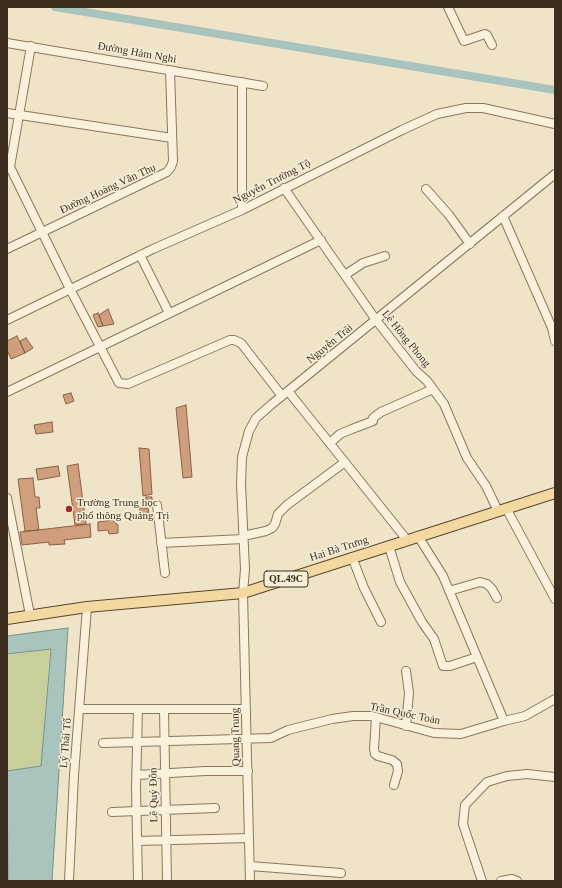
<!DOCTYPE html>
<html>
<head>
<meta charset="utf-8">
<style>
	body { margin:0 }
	#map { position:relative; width:562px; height:888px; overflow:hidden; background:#f0e4c8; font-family:Georgia,serif }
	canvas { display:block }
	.frame { position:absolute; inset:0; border:8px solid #3d2e20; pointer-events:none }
</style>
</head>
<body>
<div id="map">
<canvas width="562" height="888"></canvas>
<div class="frame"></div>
</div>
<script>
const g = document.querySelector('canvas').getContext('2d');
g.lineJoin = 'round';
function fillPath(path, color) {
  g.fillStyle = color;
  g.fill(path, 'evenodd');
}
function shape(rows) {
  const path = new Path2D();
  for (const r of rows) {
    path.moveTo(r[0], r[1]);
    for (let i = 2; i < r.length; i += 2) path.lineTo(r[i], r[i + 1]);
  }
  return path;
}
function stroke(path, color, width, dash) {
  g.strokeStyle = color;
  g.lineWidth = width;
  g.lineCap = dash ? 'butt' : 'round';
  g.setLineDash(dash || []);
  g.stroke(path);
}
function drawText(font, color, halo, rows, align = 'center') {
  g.font = font + ' Georgia,serif';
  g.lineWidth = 3;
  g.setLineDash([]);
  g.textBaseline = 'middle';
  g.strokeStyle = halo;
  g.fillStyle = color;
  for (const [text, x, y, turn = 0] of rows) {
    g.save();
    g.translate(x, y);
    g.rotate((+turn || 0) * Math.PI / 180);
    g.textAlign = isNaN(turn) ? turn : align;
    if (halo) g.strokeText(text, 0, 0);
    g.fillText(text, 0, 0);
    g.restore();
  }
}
fillPath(shape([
	[50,649,41,766,7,771,7,655]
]), '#c9cf9b');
const water = shape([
	[68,628,52,881,8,881,7,771,41,766,51,649,7,654,7,636,68,628]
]);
fillPath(water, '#a9c4bc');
stroke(water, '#6f938a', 1);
stroke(shape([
	[55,7,555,90]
]), '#a9c4bc', 8);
const building = shape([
	[108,309,114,324,103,326,99,315,108,309],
	[98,313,99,315,103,326,98,327,93,315,98,313],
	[17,336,25,353,11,359,7,350,7,341,17,336],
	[26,338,33,348,25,353,20,341,26,338],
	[71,393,74,401,66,404,63,395,71,393],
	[186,405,192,477,183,478,176,408,186,405],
	[52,422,53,432,36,434,34,425,52,422],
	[139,448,149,449,152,494,143,496,139,448],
	[78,464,86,524,75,525,67,466,78,464],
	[58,466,60,476,38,480,36,469,58,466],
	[33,478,35,497,39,497,40,508,36,508,39,530,25,531,18,479,33,478],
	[146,497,152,497,152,504,146,504,146,497],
	[139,508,148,508,149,513,141,513,139,508],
	[112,520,118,525,118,533,109,534,108,530,98,531,98,522,112,520],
	[90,524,91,537,64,540,65,544,49,545,49,542,22,545,20,532,90,524]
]);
fillPath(building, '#cf9f7d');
stroke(building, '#8d5f41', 1);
const minor = shape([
	[448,7,464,41,485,34,487,35,492,45],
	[7,43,263,86],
	[242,82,242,210],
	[7,113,172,138],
	[7,167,10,167,70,289,119,383,128,384,230,340,234,340,241,343,282,396],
	[7,169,10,167,31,46],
	[284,188,376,320,416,371,427,381,444,404,467,458,486,486,498,511],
	[426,189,449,215,470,244],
	[503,216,552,328,555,341],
	[7,249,167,172,171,167,173,161,170,70],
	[140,255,169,313],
	[345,275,363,263,385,256],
	[7,320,153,249,242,210,402,130,437,114,466,108,483,108,555,124],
	[288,391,407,540],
	[7,392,321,240],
	[330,443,340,434,352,429,373,421,373,418,381,412,433,389],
	[7,498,30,615],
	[157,505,165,573],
	[506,508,555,599],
	[243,536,266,531,272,528,275,524,278,514,287,505,345,462],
	[418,536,443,576,504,721],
	[161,543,243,539],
	[389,546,400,582,422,622,434,639,443,666,450,666,477,657],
	[352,557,364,588,381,622],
	[449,591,480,582,487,584,492,589,497,598],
	[406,671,409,693,406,726],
	[79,709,246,709],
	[138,709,136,788,138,881],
	[164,709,167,881],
	[376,717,374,749,375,754,378,756,392,760,397,764,398,771,394,785],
	[103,743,271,738,288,730,332,719,353,716,372,716,434,733,461,734,504,721,525,716,555,699],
	[137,775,205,771,248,771],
	[112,812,215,808],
	[137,841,249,838],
	[250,866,341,873],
	[69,881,74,775,87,607],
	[250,881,243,593,245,569,241,484,242,457,249,431,256,418,272,404,555,174],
	[482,881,463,824,465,805,487,782,507,776,527,774,555,777],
	[501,881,512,879,517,881]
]);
const major = shape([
	[7,619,87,607,243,593,555,493]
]);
stroke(minor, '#8d765c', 10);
stroke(major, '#5b4430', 12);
stroke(minor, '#faf1dc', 8);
stroke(major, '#f3d9a0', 10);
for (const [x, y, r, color] of [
	[69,509,4,"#9e2a2b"]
]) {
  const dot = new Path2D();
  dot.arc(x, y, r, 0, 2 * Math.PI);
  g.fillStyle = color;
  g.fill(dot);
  stroke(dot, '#f7eed8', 1.5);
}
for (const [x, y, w] of [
	[286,579,44]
]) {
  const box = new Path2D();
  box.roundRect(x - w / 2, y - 8, w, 16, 3);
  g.fillStyle = '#f7eed8';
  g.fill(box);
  stroke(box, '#3d2e20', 1);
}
drawText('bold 10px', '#3d2e20', null, [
	["QL.49C",286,579]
]);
drawText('11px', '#3d2e20', '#f7eed8', [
	["Đường Hàm Nghi",137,53,10],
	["Nguyễn Trường Tộ",272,182,-27],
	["Đường Hoàng Văn Thụ",108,189,-25],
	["Lê Hồng Phong",406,339,51],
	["Nguyễn Trãi",330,344,-39],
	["Hai Bà Trưng",339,549,-18],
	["Trần Quốc Toản",405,714,12],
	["Quang Trung",236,737,-91],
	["Lý Thái Tổ",66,743,-85],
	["Lê Quý Đôn",154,795,-91]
]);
drawText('11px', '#3d2e20', '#f7eed8', [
	["Trường Trung học",77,503],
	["phổ thông Quảng Trị",77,516]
], 'left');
</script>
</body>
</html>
